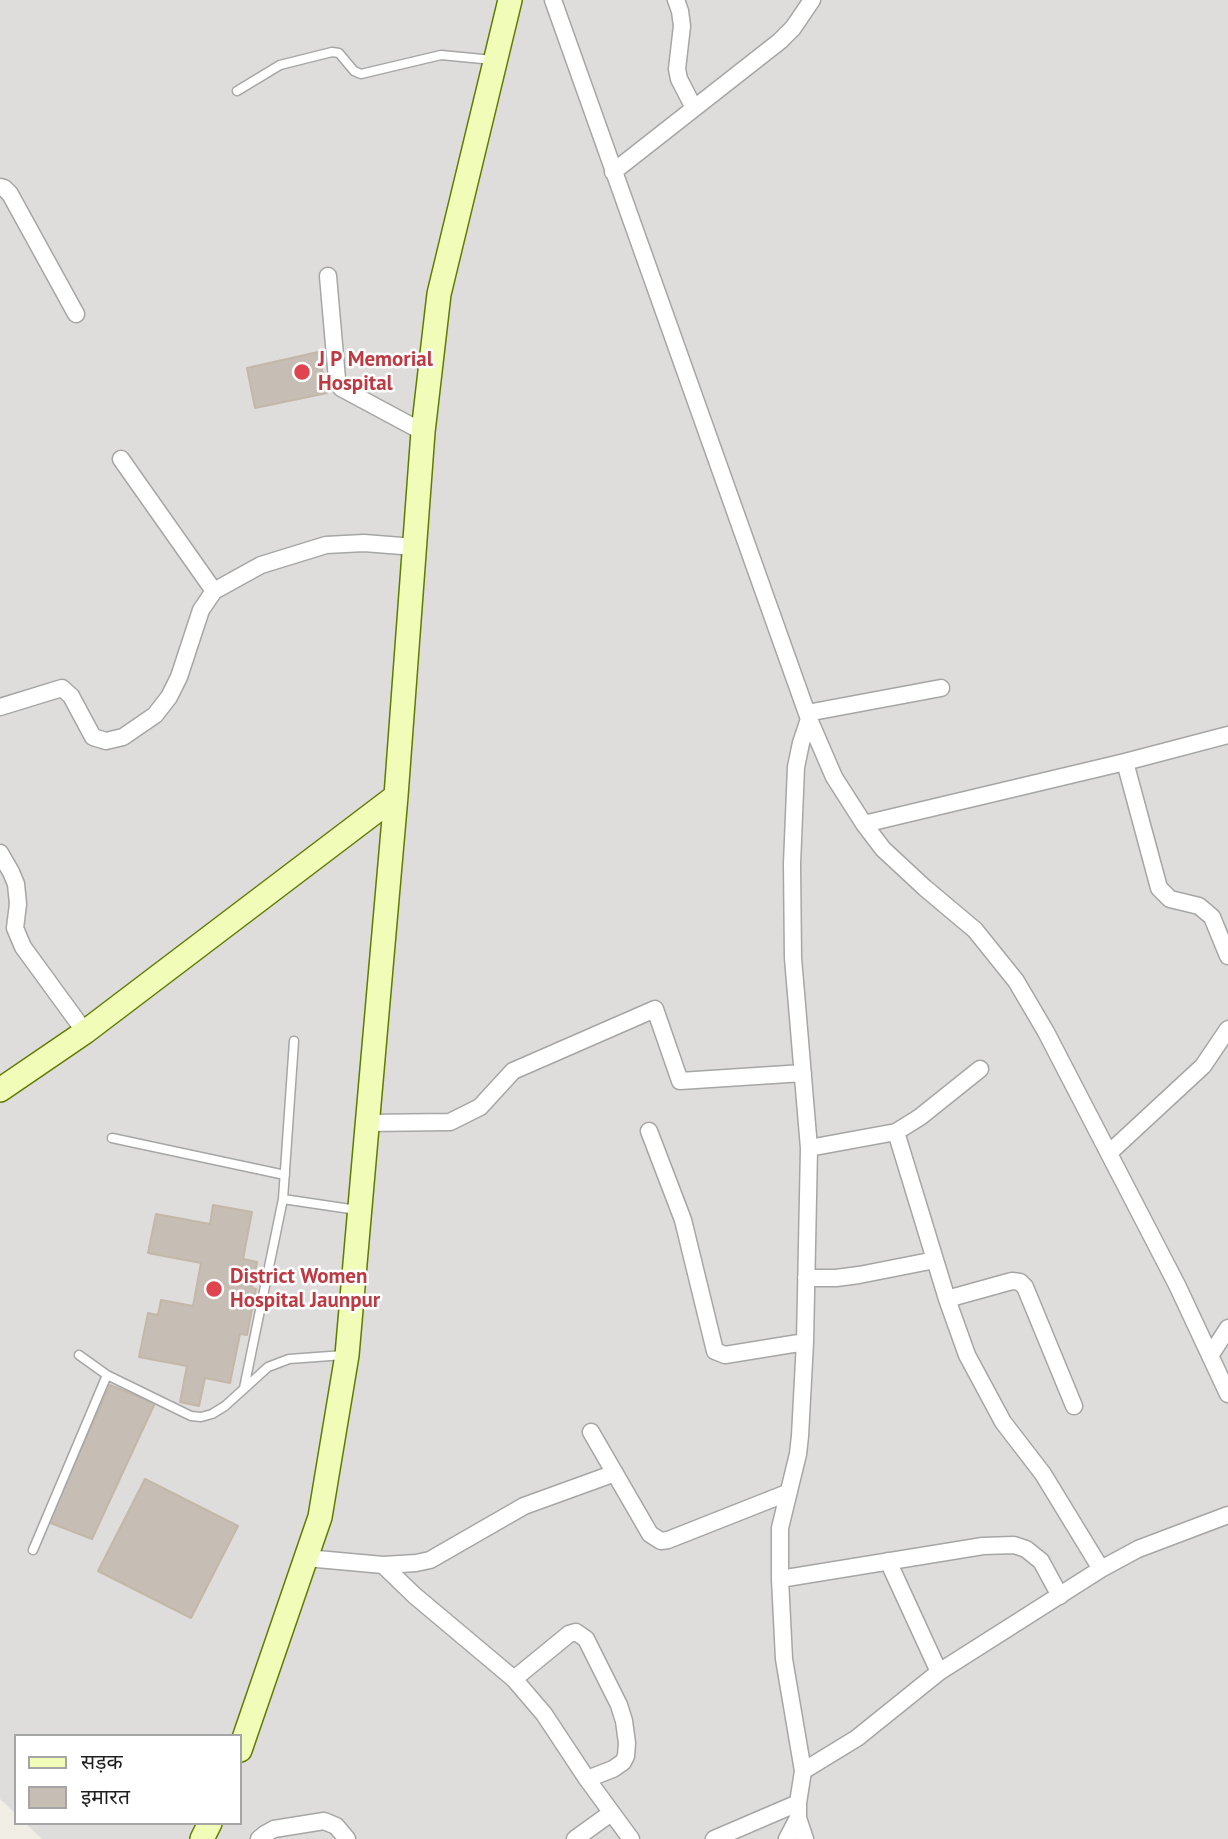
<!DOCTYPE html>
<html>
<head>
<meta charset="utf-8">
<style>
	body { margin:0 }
	#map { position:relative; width:1228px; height:1839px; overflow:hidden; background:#f0eee5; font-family:"PT Sans","Noto Sans Devanagari",sans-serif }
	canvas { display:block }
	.legend { position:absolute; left:14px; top:1734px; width:228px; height:91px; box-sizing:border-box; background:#fff; border:2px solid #a5a5a5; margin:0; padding:9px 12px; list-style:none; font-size:21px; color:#1f1f1f }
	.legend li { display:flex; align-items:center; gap:14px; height:35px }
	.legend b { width:35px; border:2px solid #a5a5a5 }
</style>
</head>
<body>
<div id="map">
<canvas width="1228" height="1839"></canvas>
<ul class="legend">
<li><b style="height:9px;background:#f0fcb8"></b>सड़क</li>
<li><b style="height:19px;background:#c6beb4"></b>इमारत</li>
</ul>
</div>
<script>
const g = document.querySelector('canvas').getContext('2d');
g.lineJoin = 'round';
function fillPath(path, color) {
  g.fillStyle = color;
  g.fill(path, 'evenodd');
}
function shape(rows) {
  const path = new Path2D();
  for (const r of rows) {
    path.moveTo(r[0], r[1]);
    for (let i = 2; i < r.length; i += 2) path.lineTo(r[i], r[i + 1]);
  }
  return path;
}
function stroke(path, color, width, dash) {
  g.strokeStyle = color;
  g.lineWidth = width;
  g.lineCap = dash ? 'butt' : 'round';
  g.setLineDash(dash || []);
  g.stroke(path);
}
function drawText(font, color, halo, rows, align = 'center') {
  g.font = font + ' "PT Sans",sans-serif';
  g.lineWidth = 5;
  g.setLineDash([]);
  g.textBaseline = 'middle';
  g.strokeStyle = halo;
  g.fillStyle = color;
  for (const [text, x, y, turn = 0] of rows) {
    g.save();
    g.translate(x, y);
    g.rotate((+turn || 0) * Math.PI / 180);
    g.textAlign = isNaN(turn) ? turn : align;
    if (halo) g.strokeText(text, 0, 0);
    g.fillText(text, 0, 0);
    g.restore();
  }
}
fillPath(shape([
	[0,0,1228,0,1228,1839,42,1839,25,1823,240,1823,240,1736,16,1736,16,1814,0,1799]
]), '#dedddc');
const building = shape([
	[318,352,327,393,255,408,247,368,318,352],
	[213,1205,252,1212,243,1259,257,1262,252,1288,256,1289,247,1335,240,1334,230,1383,205,1378,199,1406,180,1402,187,1366,139,1357,148,1313,158,1315,161,1300,193,1306,201,1263,148,1253,156,1214,210,1224,213,1205],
	[110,1385,155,1403,92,1539,48,1522,110,1385],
	[145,1479,238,1526,191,1618,98,1571,145,1479]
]);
fillPath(building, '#c6beb4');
stroke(building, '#c3b7a7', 2);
const lane = shape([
	[237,91,280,65,332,52,339,53,354,71,361,74,441,55,493,60],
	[112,1138,285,1175],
	[283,1199,357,1210],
	[79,1355,107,1375,191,1416,201,1417,212,1414,225,1406,268,1367,289,1359,344,1355],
	[244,1388,283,1199,294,1041],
	[33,1550,107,1375]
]);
const street = shape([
	[553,0,809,719,834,777,864,824,883,849,925,888,975,930,1016,981,1046,1032,1177,1285,1228,1394],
	[676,0,680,11,682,26,677,69,679,79,694,108],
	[613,172,780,41,793,28,812,0],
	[0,187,4,188,10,194,76,314],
	[328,276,337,379,341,388,423,432],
	[121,459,214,591],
	[0,707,62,688,71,696,93,737,106,741,123,737,155,715,169,697,179,677,201,610,214,591,261,565,326,545,364,543,415,547],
	[807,713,941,688],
	[1125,762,1159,888,1170,899,1199,906,1212,917,1228,956],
	[864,824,1125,762,1228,735],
	[0,853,11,872,16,884,18,904,15,928,23,947,85,1032],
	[367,1123,450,1122,480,1107,513,1071,655,1009,680,1081,803,1073],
	[649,1131,683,1220,715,1351,725,1355,805,1342],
	[896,1132,947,1299,967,1355,1003,1422,1043,1474,1101,1569],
	[809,1148,896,1132,920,1117,980,1069],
	[1109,1153,1203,1066,1228,1029],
	[806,1278,836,1278,859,1275,935,1260],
	[947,1299,1012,1281,1020,1282,1025,1287,1074,1406],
	[1210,1356,1228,1328],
	[591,1432,650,1534,661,1541,668,1540,787,1493],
	[306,1558,383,1565,416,1563,430,1560,524,1506,615,1473],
	[888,1561,939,1672],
	[383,1565,414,1595,514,1679,544,1714,587,1779,631,1839],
	[780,1579,983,1546,1014,1545,1026,1549,1041,1561,1060,1596],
	[514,1679,569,1634,576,1632,586,1639,619,1705,624,1721,627,1743,626,1756,623,1762,613,1769,587,1779],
	[803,1771,857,1738,939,1672,1101,1569,1138,1549,1228,1515],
	[259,1839,265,1834,274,1829,324,1821,336,1826,347,1839],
	[575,1839,611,1813],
	[714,1839,798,1803],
	[787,1839,798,1818],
	[805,1839,798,1818,798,1803,803,1771,784,1659,780,1579,780,1528,798,1454,800,1436,805,1342,809,1148,793,958,792,864,796,767,801,743,809,719]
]);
const secondary = shape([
	[0,1090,85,1032,396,796,423,432,439,294,510,0],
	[240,1750,320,1517,347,1355,396,796],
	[202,1839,210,1823]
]);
stroke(lane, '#a6a6a6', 11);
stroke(street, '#a6a6a6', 19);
stroke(secondary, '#5f7c01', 26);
stroke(lane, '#fff', 8);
stroke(street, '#fff', 16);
stroke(secondary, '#f0fcb8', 23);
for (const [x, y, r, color] of [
	[302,372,9,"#e0444e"],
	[214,1289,9,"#e0444e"]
]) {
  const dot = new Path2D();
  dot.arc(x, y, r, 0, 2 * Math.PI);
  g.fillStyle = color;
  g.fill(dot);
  stroke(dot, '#fff', 2.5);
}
drawText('bold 21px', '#be3a42', '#fff', [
	["J P Memorial",318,360],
	["Hospital",318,384],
	["District Women",230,1277],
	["Hospital Jaunpur",230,1301]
], 'left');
</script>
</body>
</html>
